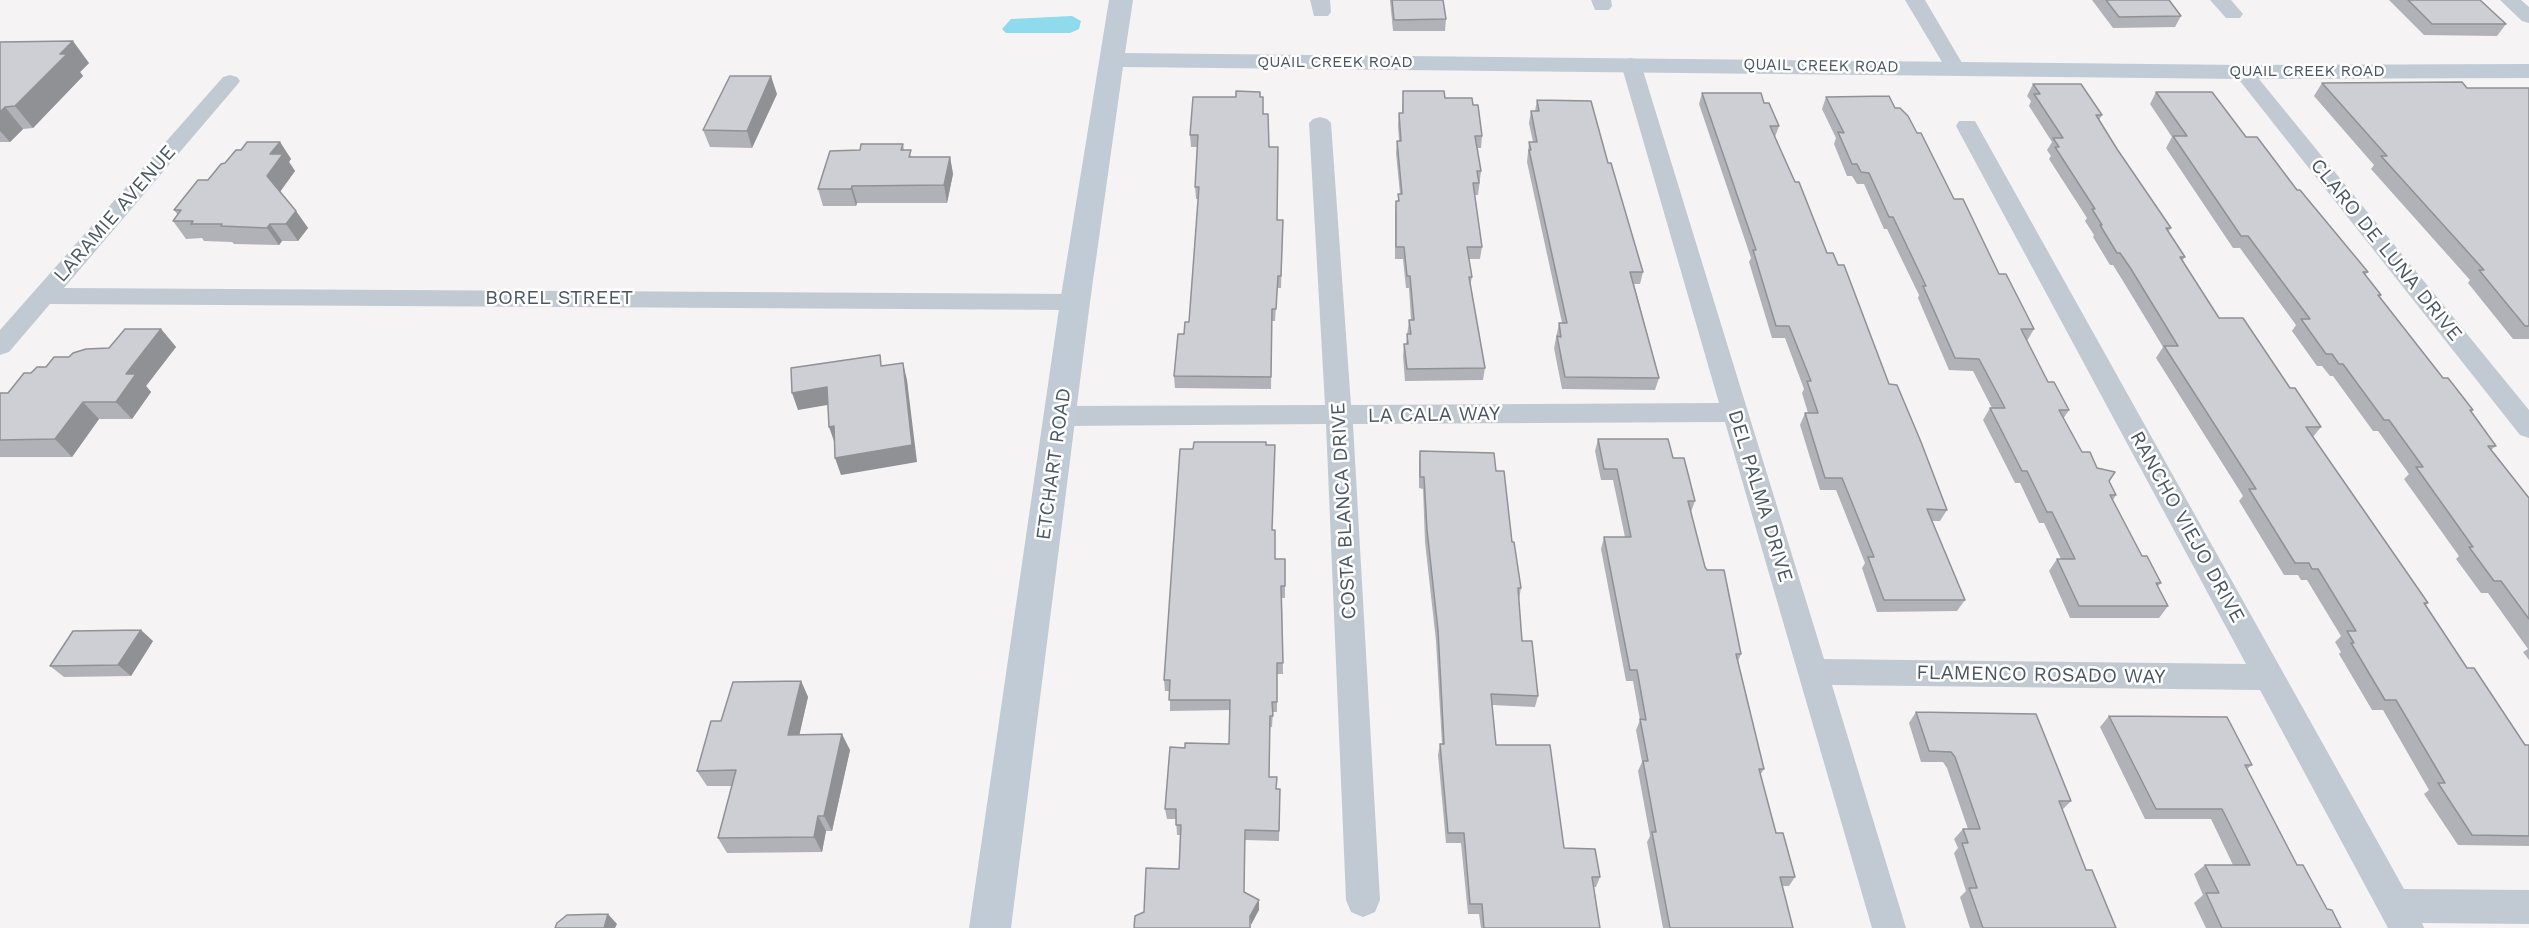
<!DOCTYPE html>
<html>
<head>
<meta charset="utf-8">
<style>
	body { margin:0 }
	canvas { display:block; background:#f5f3f3 }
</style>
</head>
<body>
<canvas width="2529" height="928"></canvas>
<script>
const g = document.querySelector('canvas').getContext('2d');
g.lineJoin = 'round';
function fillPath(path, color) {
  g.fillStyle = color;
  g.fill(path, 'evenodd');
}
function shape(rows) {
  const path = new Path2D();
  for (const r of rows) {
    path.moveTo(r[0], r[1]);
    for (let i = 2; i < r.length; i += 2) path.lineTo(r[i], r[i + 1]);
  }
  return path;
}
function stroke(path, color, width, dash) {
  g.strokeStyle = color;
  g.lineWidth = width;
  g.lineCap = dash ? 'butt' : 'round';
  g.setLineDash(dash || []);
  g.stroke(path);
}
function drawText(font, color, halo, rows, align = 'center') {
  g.font = font + ' "Work Sans",sans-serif';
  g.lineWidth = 5;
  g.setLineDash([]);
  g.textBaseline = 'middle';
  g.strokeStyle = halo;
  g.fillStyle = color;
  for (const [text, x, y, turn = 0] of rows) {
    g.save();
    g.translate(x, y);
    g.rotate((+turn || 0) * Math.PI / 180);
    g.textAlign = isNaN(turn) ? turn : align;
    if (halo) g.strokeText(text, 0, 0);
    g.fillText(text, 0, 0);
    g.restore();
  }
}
fillPath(shape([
	[1072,16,1081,21,1079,29,1070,33,1006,33,1002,29,1011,19]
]), '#90daee');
fillPath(shape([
	[1310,0,1330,0,1331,12,1328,16,1314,16,1310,0],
	[1591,0,1611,0,1612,6,1609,10,1595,10,1591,0],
	[1905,0,1925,0,1965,68,1962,72,1948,72,1905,0],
	[2210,0,2231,0,2243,14,2240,18,2226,18,2210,0],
	[2500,0,2521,0,2529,7,2529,23,2522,21,2500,0],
	[1631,58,1638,60,1641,64,1824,659,2246,664,1956,126,1959,121,1975,121,2404,889,2529,890,2529,924,2422,923,2424,928,2388,928,2260,690,1832,685,1906,928,1872,928,1725,422,1353,424,1380,900,1375,912,1363,917,1351,912,1346,900,1326,424,1061,426,1052,423,1048,416,1052,409,1061,406,1325,405,1309,123,1313,119,1320,117,1327,119,1331,123,1351,405,1719,403,1621,64,1624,60,1631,58],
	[2243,66,2250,68,2529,410,2529,438,2520,435,2236,76,2233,72,2236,68,2243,66],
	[230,75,237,77,240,81,237,85,64,288,1075,294,1084,296,1087,302,1084,308,1075,310,50,304,9,352,0,355,0,330,223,77,230,75]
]), '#c1cad2');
fillPath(shape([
	[1109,0,1133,0,1125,53,2243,65,2529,64,2529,78,2243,79,1123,67,1090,302,1011,928,969,928,1060,302,1109,0]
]), '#c1cbd6');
fillPath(shape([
	[1390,0,1443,0,1446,19,1445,31,1393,31],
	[2092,0,2169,0,2181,16,2175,27,2113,28],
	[2389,0,2480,0,2506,24,2497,36,2424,35],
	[0,42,89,63,80,72,83,76,33,128,23,129,10,142,0,142],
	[2322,83,2467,88,2529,88,2529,339,2513,339,2468,283,2470,280,2371,169,2374,165,2314,96],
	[2033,84,2102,115,2099,120,2117,149,2171,228,2168,232,2185,257,2182,261,2219,318,2290,388,2321,427,2313,437,2428,603,2426,605,2467,668,2525,745,2529,745,2529,846,2458,845,2424,794,2429,790,2383,710,2372,710,2339,654,2341,652,2335,642,2341,636,2307,580,2301,580,2298,575,2284,575,2239,501,2243,496,2156,358,2163,347,2123,281,2113,265,2110,265,2093,237,2094,235,2085,221,2087,218,2049,159,2051,156,2047,150,2052,142,2029,106,2031,101,2027,96],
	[1403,91,1445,98,1473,105,1482,136,1481,148,1477,148,1481,171,1478,195,1475,195,1482,247,1480,259,1469,259,1472,277,1470,286,1485,368,1483,380,1405,381,1403,356,1404,344,1406,344,1409,320,1411,320,1409,288,1406,288,1403,259,1395,259,1395,213,1396,201,1398,201,1398,194,1400,194,1396,153,1397,141,1399,141,1398,125,1399,113,1402,113],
	[2156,92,2246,137,2297,190,2368,272,2365,275,2381,295,2380,297,2443,378,2473,410,2471,412,2496,446,2491,450,2529,498,2529,660,2523,652,2528,649,2488,593,2481,593,2456,559,2459,556,2404,479,2409,474,2378,431,2373,431,2333,376,2330,376,2322,366,2317,366,2292,331,2296,325,2240,248,2233,248,2166,148,2172,137,2150,104],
	[1702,93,1764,103,1779,126,1775,137,1795,182,1827,253,1838,265,1889,384,1947,510,1940,521,1932,521,1965,600,1957,611,1877,612,1862,568,1865,563,1836,490,1820,490,1800,425,1805,413,1808,413,1802,393,1804,389,1785,338,1772,338,1749,262,1751,258,1699,104],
	[777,94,752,148,710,147,703,130],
	[1260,97,1269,147,1277,220,1283,220,1281,288,1277,288,1275,321,1272,321,1271,389,1175,388,1174,376,1184,334,1189,322,1199,199,1196,199,1195,187,1197,147,1191,147,1190,135],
	[1826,97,1895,108,1917,133,1954,199,1999,274,2034,329,2027,341,2048,382,2069,410,2063,419,2082,452,2109,481,2116,495,2113,500,2142,556,2161,583,2158,586,2168,606,2159,618,2070,618,2049,571,2057,559,2061,559,2044,523,2039,523,2020,483,2015,483,1983,420,1990,408,1992,408,1973,371,1949,370,1918,298,1919,295,1887,229,1884,229,1864,184,1857,184,1852,176,1847,176,1834,144,1836,138,1822,109],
	[1537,100,1608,163,1643,272,1640,284,1634,284,1659,378,1655,390,1562,389,1554,348,1559,323,1562,323,1527,162,1529,142,1533,142,1529,123,1531,111,1535,111],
	[280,142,291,159,289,162,295,171,280,192,296,211,308,228,298,241,282,241,279,245,234,244,232,242,204,241,202,238,186,239,173,221,178,215,174,210,241,150],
	[903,144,904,150,912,157,950,157,953,174,947,203,857,203,856,206,823,206,818,189,860,150],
	[161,329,176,347,146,386,151,392,132,419,99,419,72,457,0,457,0,393,8,393,31,373,46,367,109,348],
	[1598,439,1673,458,1695,501,1691,512,1705,567,1741,654,1738,661,1764,769,1760,775,1776,833,1795,877,1789,886,1782,886,1793,928,1663,928,1647,842,1650,836,1638,771,1642,762,1636,730,1640,720,1633,681,1626,681,1601,549,1604,537,1625,537,1613,480,1601,480,1595,451],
	[1420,451,1496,471,1521,588,1519,599,1522,641,1538,696,1535,707,1492,705,1496,745,1564,848,1600,877,1596,887,1594,887,1600,928,1481,928,1479,914,1468,914,1461,843,1446,843,1438,755,1440,744,1442,744,1436,641,1425,542,1423,489,1419,488,1419,463],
	[1272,530,1275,559,1285,559,1285,598,1282,598,1283,674,1277,674,1277,712,1273,712,1272,727,1270,727,1269,777,1277,789,1280,789,1279,841,1245,840,1244,892,1259,910,1144,912,1179,869,1180,835,1177,835,1176,819,1167,819,1165,809,1185,748,1229,744,1230,710,1170,711,1170,691,1165,691,1164,680],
	[153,641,131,676,64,677,50,666],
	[801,681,808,697,799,734,850,750,832,831,826,831,822,852,727,853,718,838,732,786,707,786,697,771,721,721],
	[1916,712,2071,801,2062,810,2086,870,2116,928,1970,928,1960,897,1966,891,1954,853,1958,848,1954,839,1963,829,1968,829,1947,768,1943,762,1921,762,1909,723],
	[2109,716,2252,765,2247,769,2297,865,2327,909,2341,928,2206,928,2194,903,2203,895,2194,874,2205,865,2233,865,2211,819,2145,819,2100,727]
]), '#b0b2b7');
fillPath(shape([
	[73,41,89,63,80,72,83,76,33,128,15,106,60,54],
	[771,76,777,94,752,148,747,131],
	[5,107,23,129,10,142,0,131,0,112],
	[280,142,291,159,289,162,295,171,279,193,267,176,270,154],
	[950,157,953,174,947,203,944,185],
	[852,186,857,203,856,206,851,189],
	[296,211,308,228,298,241,286,224],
	[270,224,282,241,279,245,267,228],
	[161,329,176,347,146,386,151,392,132,419,116,402,126,374],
	[903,363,907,380,917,462,841,475,835,458],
	[827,387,833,404,798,410,792,393],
	[83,402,99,419,72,457,55,439],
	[834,426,835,444,829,427],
	[141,630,153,641,131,676,118,665],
	[801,681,808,697,796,750,788,735],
	[842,734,850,750,832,831,824,816],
	[818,816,826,831,822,852,814,837],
	[1259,900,1259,910,1251,925,1250,916],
	[608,914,617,924,615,928,604,928]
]), '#909195');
const building = shape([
	[1392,0,1443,0,1446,19,1394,20,1392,0],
	[2106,0,2169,0,2181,16,2119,17,2106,0],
	[2408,0,2480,0,2506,24,2432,24,2408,0],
	[73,41,60,54,67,54,15,106,5,107,0,112,0,42,73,41],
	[730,76,771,76,747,131,703,130,730,76],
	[2462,82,2467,88,2529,88,2529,326,2525,326,2479,270,2484,270,2381,156,2387,156,2322,83,2462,82],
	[2033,84,2081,84,2102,115,2096,115,2117,149,2171,228,2166,228,2185,257,2180,257,2219,318,2243,318,2290,388,2295,388,2321,427,2306,427,2428,603,2424,603,2467,668,2474,668,2525,745,2529,745,2529,836,2472,835,2438,783,2445,783,2396,700,2385,700,2351,643,2354,643,2347,631,2356,631,2318,569,2312,569,2309,563,2295,563,2249,489,2256,489,2164,346,2178,346,2131,269,2120,253,2117,253,2100,225,2102,225,2092,209,2095,209,2055,147,2059,147,2053,138,2063,138,2034,94,2040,94,2033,84],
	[1236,91,1260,92,1260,97,1263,97,1263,114,1268,114,1269,147,1278,147,1277,220,1283,220,1281,276,1278,276,1276,309,1272,309,1271,377,1174,376,1178,334,1184,334,1185,322,1189,322,1199,187,1195,187,1198,135,1190,135,1193,97,1236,97,1236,91],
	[1403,91,1444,91,1445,98,1472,98,1473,105,1478,105,1482,136,1475,136,1481,171,1477,171,1479,183,1473,183,1482,247,1467,247,1472,277,1469,277,1485,368,1407,369,1404,344,1408,344,1407,334,1411,334,1409,320,1414,320,1410,276,1407,276,1404,247,1396,247,1396,201,1399,201,1398,194,1402,194,1397,141,1401,141,1399,113,1403,113,1403,91],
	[2156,92,2212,92,2246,137,2257,137,2297,190,2300,190,2368,272,2363,272,2381,295,2378,295,2443,378,2448,378,2473,410,2470,410,2496,446,2488,446,2529,498,2529,619,2501,581,2494,581,2469,547,2473,547,2416,467,2423,467,2389,420,2384,420,2343,364,2339,364,2332,354,2326,354,2301,319,2310,319,2248,236,2241,236,2173,136,2187,136,2156,92],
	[1702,93,1761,93,1764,103,1769,103,1779,126,1770,126,1795,182,1799,182,1827,253,1833,253,1838,265,1844,265,1889,384,1897,385,1921,442,1947,510,1927,509,1965,600,1884,600,1868,557,1874,557,1842,478,1825,478,1805,413,1818,413,1807,381,1811,381,1789,326,1776,326,1753,250,1756,250,1702,93],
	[1889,96,1895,108,1900,108,1908,116,1917,133,1921,133,1954,199,1963,199,1999,274,2006,274,2034,329,2021,329,2048,382,2054,382,2069,410,2059,410,2082,452,2090,452,2097,468,2115,472,2109,481,2116,495,2110,495,2142,556,2147,556,2161,583,2156,583,2168,606,2079,606,2057,559,2075,559,2052,512,2047,512,2027,471,2022,471,1990,408,2005,408,1979,359,1955,358,1923,286,1926,286,1893,217,1889,217,1869,173,1861,172,1857,164,1852,164,1838,132,1844,133,1826,97,1889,96],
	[1537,100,1591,101,1608,163,1611,163,1643,272,1630,272,1659,378,1565,377,1557,336,1561,337,1559,323,1567,323,1529,150,1531,150,1529,142,1537,142,1531,111,1539,111,1537,100],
	[247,142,280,142,270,154,283,154,267,176,296,211,286,224,270,224,267,228,221,226,222,224,191,224,193,221,173,221,181,210,174,210,198,180,208,180,221,164,225,163,236,150,241,150,247,142],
	[861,144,903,144,901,150,911,150,909,157,950,157,944,185,852,186,851,189,818,189,830,151,860,150,861,144],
	[125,329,161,329,126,374,136,374,116,402,83,402,55,439,0,440,0,393,8,393,24,373,31,373,37,367,46,367,54,357,69,357,73,353,86,349,109,348,125,329],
	[880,355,881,366,903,363,912,445,835,458,834,426,829,427,827,387,792,393,791,368,880,355],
	[1598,439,1668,439,1673,458,1684,458,1695,501,1688,501,1705,567,1707,570,1724,570,1741,654,1736,654,1764,769,1759,769,1776,833,1783,833,1795,877,1780,877,1793,928,1670,928,1652,832,1656,832,1643,761,1648,761,1640,719,1646,720,1637,670,1630,670,1604,537,1631,537,1617,469,1604,469,1598,439],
	[1194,442,1266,442,1266,445,1275,445,1272,530,1275,530,1275,559,1285,559,1285,586,1281,586,1283,663,1277,663,1277,702,1272,702,1273,716,1270,716,1269,777,1277,777,1276,789,1280,789,1279,831,1245,830,1244,892,1259,900,1250,916,1250,928,1134,928,1135,916,1144,912,1146,868,1179,869,1181,825,1176,825,1176,809,1165,809,1170,747,1185,748,1185,743,1229,744,1230,700,1169,700,1170,680,1164,680,1180,449,1193,449,1194,442],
	[1420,451,1494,453,1496,471,1504,471,1512,542,1514,542,1521,588,1518,588,1522,641,1532,641,1538,696,1491,694,1496,745,1550,745,1564,848,1595,849,1600,877,1592,877,1600,928,1484,928,1482,904,1470,904,1464,833,1448,833,1440,744,1444,744,1438,630,1427,530,1424,477,1420,477,1420,451],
	[141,630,118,665,50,666,73,631,141,630],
	[801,681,788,735,842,734,824,816,818,816,814,837,718,838,736,770,697,771,711,721,721,721,733,682,801,681],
	[1916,712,2036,714,2071,801,2059,801,2086,870,2092,870,2116,928,1983,928,1969,888,1977,888,1962,843,1968,843,1963,829,1980,829,1955,757,1951,752,1929,751,1916,712],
	[2109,716,2227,717,2252,765,2245,765,2297,865,2303,865,2327,909,2332,910,2341,928,2222,928,2206,893,2219,893,2205,865,2250,865,2222,809,2156,809,2109,716],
	[608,914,604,928,555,928,557,923,567,915,608,914]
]);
fillPath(building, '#cdcfd5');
stroke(building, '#909195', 1.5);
drawText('16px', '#4a5661', '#fff', [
	["QUAIL CREEK ROAD",1335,62],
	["QUAIL CREEK ROAD",1821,66,1],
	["QUAIL CREEK ROAD",2307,71]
]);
drawText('20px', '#4a5661', '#fff', [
	["LARAMIE AVENUE",115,214,-49],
	["CLARO DE LUNA DRIVE",2386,250,51],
	["BOREL STREET",559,298],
	["LA CALA WAY",1434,415,-1],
	["ETCHART ROAD",1054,464,-82],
	["DEL PALMA DRIVE",1760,496,73],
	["COSTA BLANCA DRIVE",1344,511,-93],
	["RANCHO VIEJO DRIVE",2187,527,61],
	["FLAMENCO ROSADO WAY",2041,675,1]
]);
</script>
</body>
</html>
